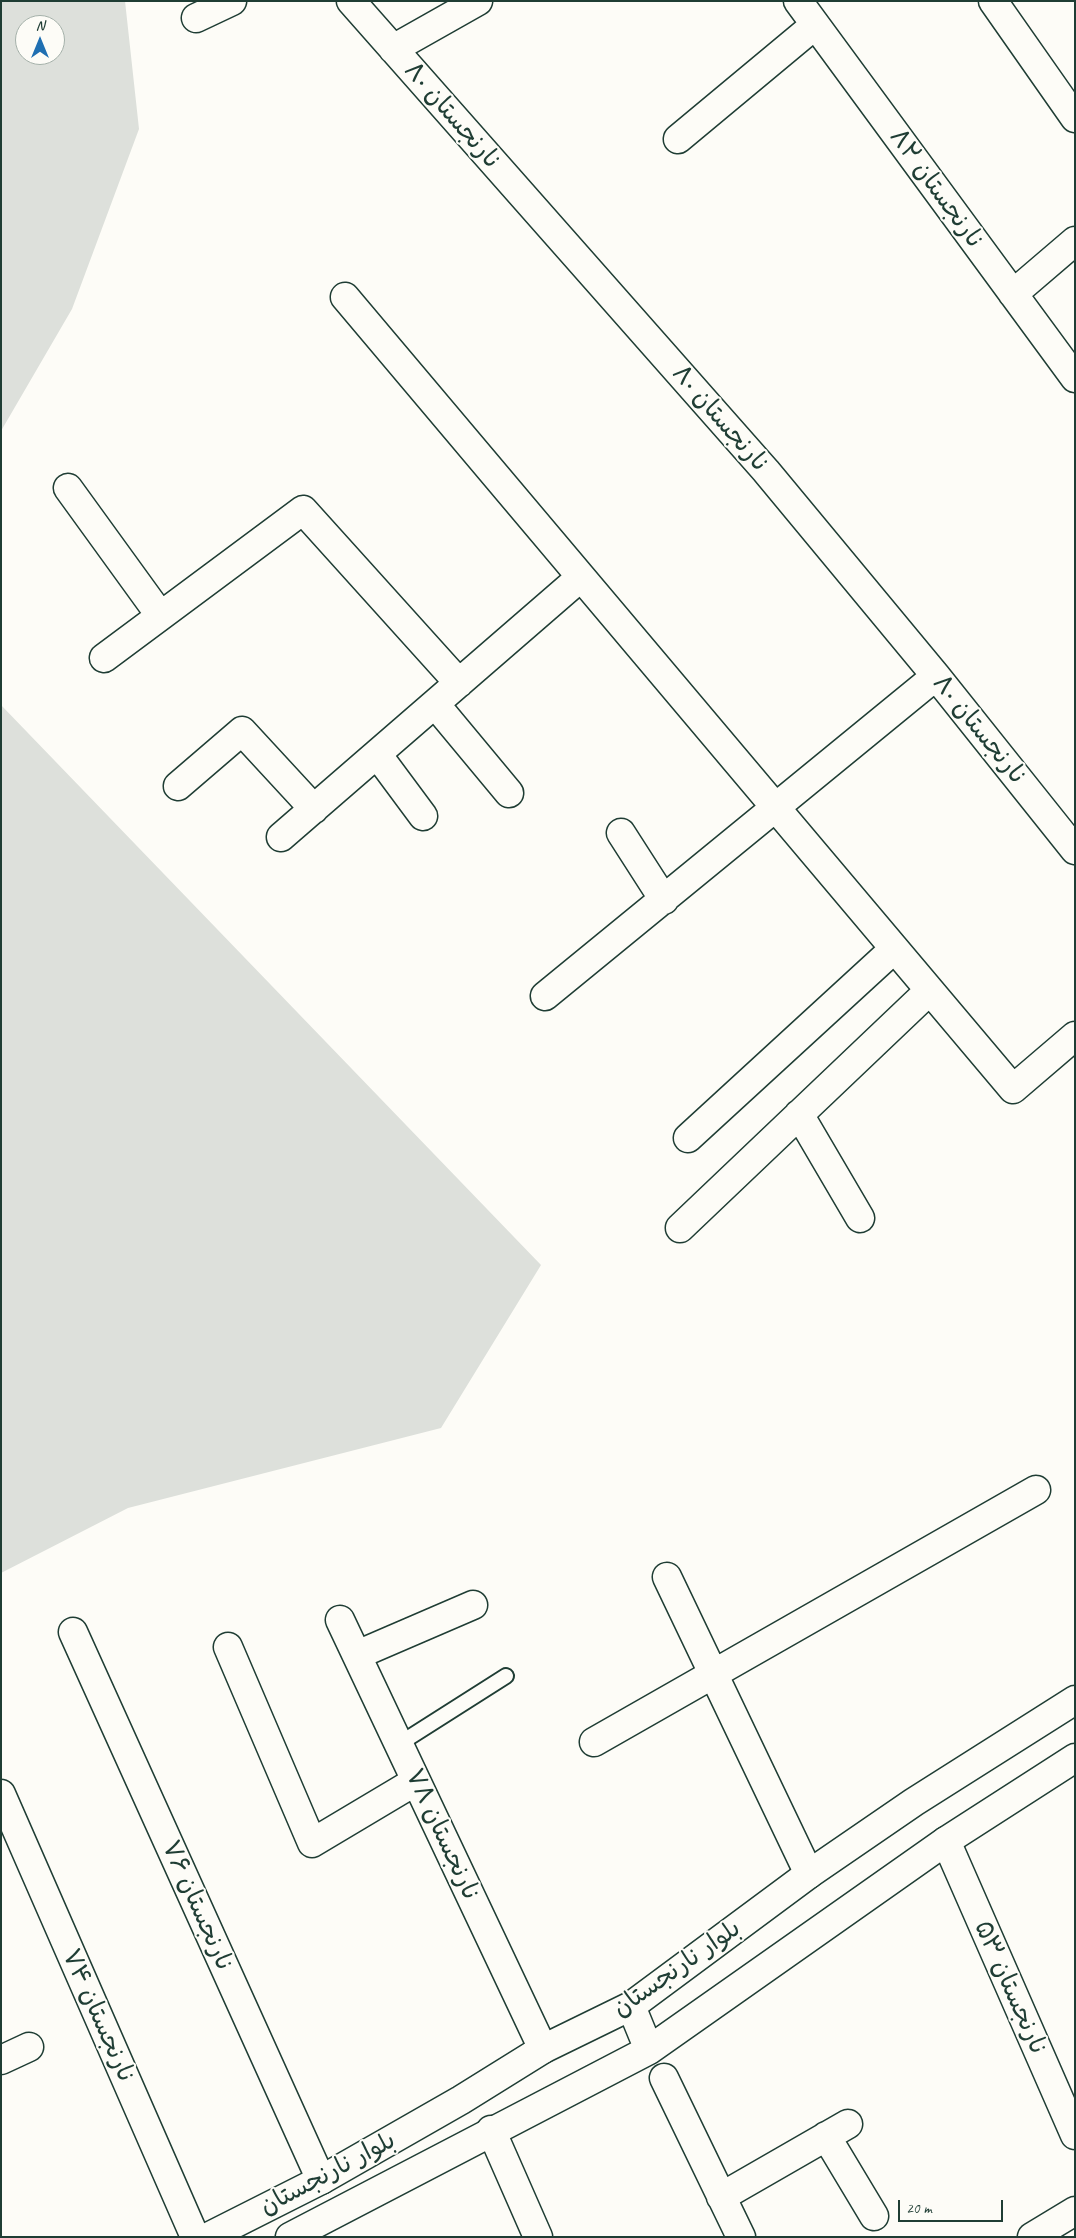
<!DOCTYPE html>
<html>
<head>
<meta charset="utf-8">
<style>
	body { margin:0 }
	#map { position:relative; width:1076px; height:2238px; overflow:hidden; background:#fdfcf7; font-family:Caveat,sans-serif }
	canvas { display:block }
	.frame { position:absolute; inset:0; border:2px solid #1f3d34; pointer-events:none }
	.north { position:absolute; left:15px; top:15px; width:50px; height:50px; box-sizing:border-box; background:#fdfcf7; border:1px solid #a4b0a9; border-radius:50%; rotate:0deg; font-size:14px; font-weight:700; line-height:20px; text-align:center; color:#1f3d34 }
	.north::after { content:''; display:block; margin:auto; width:18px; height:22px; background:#1f6fb2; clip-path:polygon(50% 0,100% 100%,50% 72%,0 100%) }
	.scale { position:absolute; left:898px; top:2200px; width:105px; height:22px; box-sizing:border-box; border:2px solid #1f3d34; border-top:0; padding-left:6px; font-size:15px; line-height:18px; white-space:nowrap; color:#1f3d34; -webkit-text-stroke:4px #fdfcf7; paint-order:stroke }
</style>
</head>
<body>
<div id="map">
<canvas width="1076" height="2238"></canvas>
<div class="frame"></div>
<div class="north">N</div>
<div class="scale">20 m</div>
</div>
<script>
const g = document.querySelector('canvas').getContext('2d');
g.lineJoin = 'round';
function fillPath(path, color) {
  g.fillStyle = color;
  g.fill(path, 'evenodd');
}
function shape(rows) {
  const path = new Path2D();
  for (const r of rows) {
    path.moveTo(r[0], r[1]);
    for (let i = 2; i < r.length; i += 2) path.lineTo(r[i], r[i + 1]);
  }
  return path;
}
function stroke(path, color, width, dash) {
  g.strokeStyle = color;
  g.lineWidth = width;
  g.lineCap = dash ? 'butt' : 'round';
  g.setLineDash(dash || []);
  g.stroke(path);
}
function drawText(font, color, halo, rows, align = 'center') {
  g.font = font + ' Caveat,"Playpen Sans Arabic",sans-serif';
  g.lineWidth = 4;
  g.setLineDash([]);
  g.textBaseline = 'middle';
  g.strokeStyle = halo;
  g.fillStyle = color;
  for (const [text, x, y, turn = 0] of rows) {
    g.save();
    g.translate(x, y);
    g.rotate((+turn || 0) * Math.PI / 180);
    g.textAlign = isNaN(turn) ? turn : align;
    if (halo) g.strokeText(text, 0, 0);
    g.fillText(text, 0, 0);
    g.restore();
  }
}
fillPath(shape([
	[1,1,125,1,139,129,72,309,1,431],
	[25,25,55,25,55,55,25,55],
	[1,705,541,1265,441,1428,128,1508,1,1573]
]), '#dde0db');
const service = shape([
	[399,1744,506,1676]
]);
const minor = shape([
	[351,1,766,471,936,676,1075,850],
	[798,1,1075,378],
	[993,1,1075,118],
	[196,18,232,1],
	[393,49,478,1],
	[678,139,815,25],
	[1013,294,1075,241],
	[345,297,1013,1089,1075,1036],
	[68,488,160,615],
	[104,658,303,510,459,683],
	[435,704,509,793],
	[377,754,423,816],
	[178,786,242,731,314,809],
	[621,833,664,900],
	[281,837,581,577],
	[545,996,936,676],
	[799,1114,860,1218],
	[688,1138,894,949],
	[680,1228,929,991],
	[667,1577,809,1874],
	[340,1620,543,2049],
	[73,1632,321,2180],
	[228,1647,312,1843,416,1781],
	[357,1655,473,1605],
	[594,1742,1036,1490],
	[1,1794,195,2237],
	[946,1841,1075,2135],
	[1,2060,29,2047],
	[664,2078,741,2237],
	[491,2130,538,2237],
	[826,2136,874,2216],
	[721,2197,848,2124],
	[1032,2237,1075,2211]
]);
const secondary = shape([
	[631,2006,649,2050],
	[208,2237,321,2180,461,2100,543,2049,631,2006,809,1874,914,1802,1075,1700],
	[290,2237,649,2050,946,1841,1075,1758]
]);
stroke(service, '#1f3d34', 18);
stroke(minor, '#1f3d34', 31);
stroke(secondary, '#1f3d34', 31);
stroke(service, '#fdfcf7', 14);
stroke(minor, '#fdfcf7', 28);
stroke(secondary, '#fdfcf7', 28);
drawText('25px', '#1f3d34', '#fdfcf7', [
	["نارنجستان ۸۰",452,116,49],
	["نارنجستان ۸۲",936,189,54],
	["نارنجستان ۸۰",720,419,49],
	["نارنجستان ۸۰",979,730,51],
	["نارنجستان ۷۸",442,1835,65],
	["نارنجستان ۷۶",197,1906,66],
	["بلوار نارنجستان",677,1969,-35],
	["نارنجستان ۵۳",1010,1988,66],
	["نارنجستان ۷۴",98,2016,66],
	["بلوار نارنجستان",328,2174,-28]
]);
</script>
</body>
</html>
